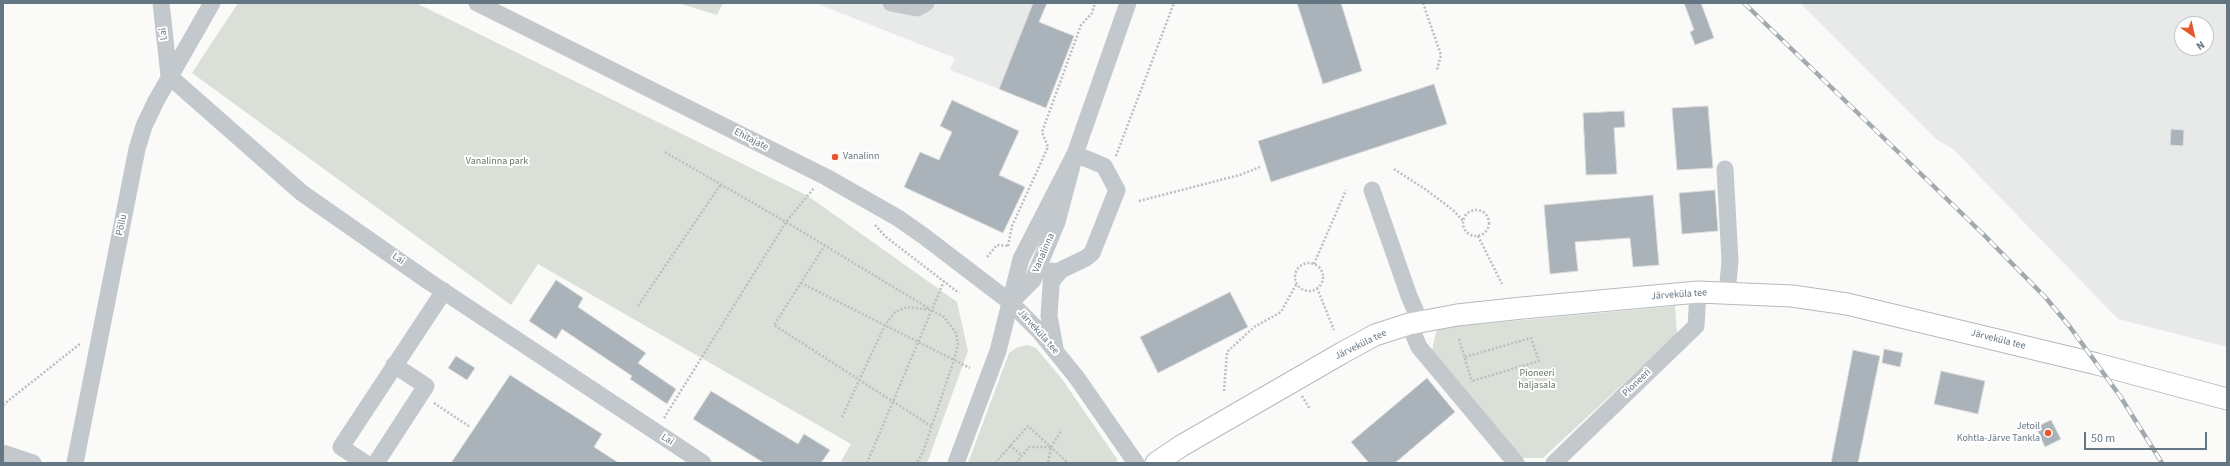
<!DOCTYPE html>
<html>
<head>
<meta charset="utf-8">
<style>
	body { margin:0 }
	#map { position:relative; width:2230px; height:466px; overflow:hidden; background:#fafaf8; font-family:"Source Sans 3",sans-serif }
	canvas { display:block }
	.frame { position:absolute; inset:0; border:4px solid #657683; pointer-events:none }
	.north { position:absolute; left:2174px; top:16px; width:40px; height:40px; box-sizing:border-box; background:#fff; border:1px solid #c1c8cd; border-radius:50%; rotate:146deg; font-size:11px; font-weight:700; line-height:16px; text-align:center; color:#657683 }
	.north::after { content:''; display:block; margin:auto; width:14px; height:18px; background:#e4572e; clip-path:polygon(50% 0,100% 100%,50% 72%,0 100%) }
	.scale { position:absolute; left:2084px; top:432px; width:123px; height:18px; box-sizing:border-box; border:2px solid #657683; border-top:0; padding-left:5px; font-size:12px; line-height:14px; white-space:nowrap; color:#657683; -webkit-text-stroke:3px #fff; paint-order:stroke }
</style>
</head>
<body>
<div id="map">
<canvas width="2230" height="466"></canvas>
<div class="frame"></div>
<div class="north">N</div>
<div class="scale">50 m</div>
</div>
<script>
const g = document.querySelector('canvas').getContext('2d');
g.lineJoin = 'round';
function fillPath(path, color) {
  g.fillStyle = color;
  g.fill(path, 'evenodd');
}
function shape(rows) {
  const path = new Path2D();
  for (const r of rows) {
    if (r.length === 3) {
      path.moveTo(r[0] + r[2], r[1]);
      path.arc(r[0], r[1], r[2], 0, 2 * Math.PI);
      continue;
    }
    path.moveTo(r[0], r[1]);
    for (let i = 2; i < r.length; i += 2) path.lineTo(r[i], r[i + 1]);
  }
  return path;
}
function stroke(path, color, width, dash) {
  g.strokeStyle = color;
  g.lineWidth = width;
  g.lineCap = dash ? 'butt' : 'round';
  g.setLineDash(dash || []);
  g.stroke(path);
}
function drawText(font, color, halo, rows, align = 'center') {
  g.font = font + ' "Source Sans 3",sans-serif';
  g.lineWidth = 4;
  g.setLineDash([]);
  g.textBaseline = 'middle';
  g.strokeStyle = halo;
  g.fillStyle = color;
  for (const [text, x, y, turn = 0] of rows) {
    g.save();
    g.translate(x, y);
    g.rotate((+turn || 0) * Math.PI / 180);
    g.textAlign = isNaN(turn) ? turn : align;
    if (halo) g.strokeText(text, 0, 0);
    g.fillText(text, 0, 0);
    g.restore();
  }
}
fillPath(shape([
	[815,3,1047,3,1032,5,999,89,950,70,955,58],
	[1800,3,2227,3,2227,347,2118,319,1953,149,1937,140],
	[2182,24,2206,24,2206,48,2182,48]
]), '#e8e9e9');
fillPath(shape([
	[238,3,416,3,808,196,957,302,968,351,927,463,840,463,851,444,538,264,511,305,192,73],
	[678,3,723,3,717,15],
	[1675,306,1677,334,1543,458,1522,458,1432,351,1437,328],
	[1028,345,1036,348,1062,379,1117,459,1117,463,968,463,1009,353,1018,347]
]), '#dadfd7');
const building = shape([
	[1033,3,1047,3,1039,22,1074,36,1046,108,999,89,1033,3],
	[1297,3,1341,3,1362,71,1323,84,1297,3],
	[1684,3,1701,3,1714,38,1695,45,1690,32,1694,30,1684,3],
	[1434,84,1447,124,1271,182,1258,141,1434,84],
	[952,100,1019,131,999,175,1025,187,1003,233,904,187,920,152,939,160,952,132,940,126,952,100],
	[1708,106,1713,168,1677,170,1672,108,1708,106],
	[1624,111,1625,127,1614,128,1617,174,1586,175,1583,113,1624,111],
	[2171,129,2184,130,2183,146,2170,145,2171,129],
	[1715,190,1718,231,1682,234,1679,193,1715,190],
	[1653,195,1659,265,1633,267,1630,238,1575,242,1578,271,1550,274,1544,205,1653,195],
	[556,280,583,298,578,307,646,353,638,363,676,389,667,404,630,379,632,376,562,329,556,339,529,321,556,280],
	[1230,292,1248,327,1158,373,1140,337,1230,292],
	[1884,349,1903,353,1900,367,1882,363,1884,349],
	[1853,350,1880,356,1858,463,1831,463,1853,350],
	[456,356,475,368,467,380,448,368,456,356],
	[1941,371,1985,381,1978,414,1934,404,1941,371],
	[510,375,602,434,594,447,619,463,451,463,510,375],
	[1427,378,1455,412,1395,463,1369,463,1351,442,1427,378],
	[711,391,798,444,804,434,830,450,821,463,764,463,693,419,711,391],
	[2051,420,2061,439,2045,447,2036,427,2051,420]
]);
fillPath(building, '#aab3b9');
stroke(building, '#dcdcda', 1);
const major = shape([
	[1156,463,1181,446,1342,353,1375,335,1409,324,1457,315,1522,308,1698,292,1792,296,1847,304,2097,364,2227,399]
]);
stroke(major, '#b5babe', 23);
stroke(shape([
	[1423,3,1441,55,1437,70],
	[665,152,786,222,930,309],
	[1116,156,1174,3],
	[1394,169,1425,189,1453,210,1463,221],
	[1139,201,1240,175,1260,167],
	[1476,223,13],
	[875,225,886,237,959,293],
	[1478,236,1502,284],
	[825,245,774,325,931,426],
	[1008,246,1012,226,1048,147,1042,132,1081,25,1092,13,1095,3],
	[987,257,997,245,1009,246],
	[1309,277,14],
	[1314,264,1346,190],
	[801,283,970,368],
	[1317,288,1334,330],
	[638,306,721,184],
	[1459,339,1472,382],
	[1465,357,1531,338,1539,361,1472,381],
	[1224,391,1227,352,1254,327,1281,312,1297,283],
	[1302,396,1310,409],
	[434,403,470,427],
	[3,405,81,343],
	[842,417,885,325,895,312,907,307,931,310,944,317,956,333,958,344,954,360,923,452,917,463],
	[664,418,786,222,814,188],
	[1010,445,1022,456],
	[1051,447,1061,431],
	[867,463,944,281],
	[995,463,1028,426,1068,463],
	[1016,463,1029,447,1051,447,1048,463]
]), '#bbbfc2', 2.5, [2, 2]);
stroke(shape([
	[161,3,169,76,302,193,428,281,703,463],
	[477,3,826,177,898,218,925,237,1010,302,1039,331,1077,378,1136,463],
	[891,3,917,8,926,3],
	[1725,169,1730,261,1727,293],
	[1372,190,1409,296,1420,321],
	[1052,271,1049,316,1055,348],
	[1051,282,1061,270,1086,258,1092,253,1117,190,1104,166,1075,154],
	[1011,302,1033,280,1057,222,1075,154,1128,3],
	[1409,324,1419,347,1516,463],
	[3,453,33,463],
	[75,463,137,149,144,126,156,101,212,3],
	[365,463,341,447,444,291],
	[376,463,426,386,394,365],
	[956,463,998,351,1021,259,1075,154],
	[1554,463,1696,326,1698,292]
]), '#c3c8cc', 17);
stroke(major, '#fff', 21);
const rail = shape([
	[1744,3,1982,233,2046,298,2070,327,2120,396,2162,463]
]);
stroke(rail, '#a2aab0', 4.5);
stroke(rail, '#fff', 3, [9]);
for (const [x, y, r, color] of [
	[835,157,4,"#e4572e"],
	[2048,433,4,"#e4572e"]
]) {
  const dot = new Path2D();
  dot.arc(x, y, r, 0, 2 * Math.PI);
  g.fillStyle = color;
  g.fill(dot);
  stroke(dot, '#fff', 1.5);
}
drawText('10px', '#657683', '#fff', [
	["Lai",164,34,-96],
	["Ehitajate",751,140,27],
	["Põllu",122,225,-79],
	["Vanalinna",1044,253,-67],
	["Lai",398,259,35],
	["Järveküla tee",1679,295,-4],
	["Järveküla tee",1038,332,48],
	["Järveküla tee",1998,340,14],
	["Järveküla tee",1361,345,-26],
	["Pioneeri",1637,383,-44],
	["Lai",667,440,33]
]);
drawText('10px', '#657683', '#fff', [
	["Vanalinn",843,157],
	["Jetoil",2040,427,"right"],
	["Kohtla-Järve Tankla",2040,439,"right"]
], 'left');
drawText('10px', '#687a64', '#fff', [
	["Vanalinna park",497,162],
	["Pioneeri",1537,374],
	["haljasala",1537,386]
]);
</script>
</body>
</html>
